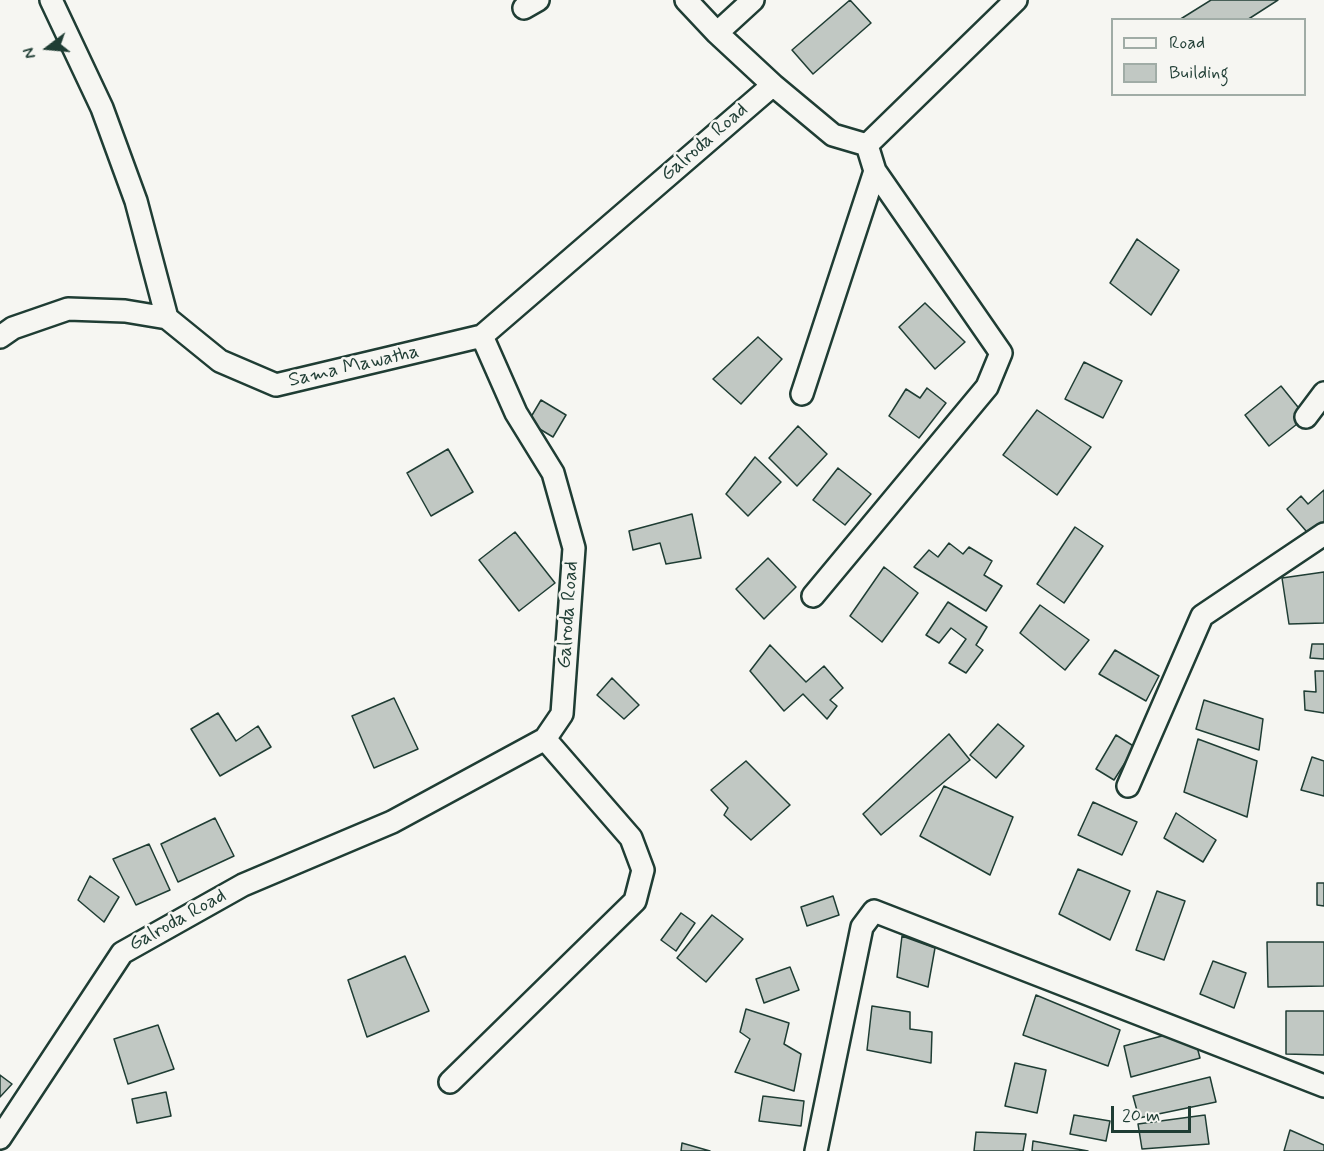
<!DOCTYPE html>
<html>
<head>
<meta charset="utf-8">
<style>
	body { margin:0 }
	#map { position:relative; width:1324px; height:1151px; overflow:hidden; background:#f6f6f2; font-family:Mynerve,sans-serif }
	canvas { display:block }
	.legend { position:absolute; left:1111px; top:18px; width:195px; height:78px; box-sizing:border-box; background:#f6f6f2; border:2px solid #a0aca6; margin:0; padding:8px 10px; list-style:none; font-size:18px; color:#1f3d34 }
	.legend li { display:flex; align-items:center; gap:12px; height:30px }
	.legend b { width:30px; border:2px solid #a0aca6 }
	.north { position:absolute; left:18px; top:18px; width:60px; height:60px; -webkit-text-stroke:4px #f6f6f2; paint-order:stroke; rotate:254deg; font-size:16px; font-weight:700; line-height:24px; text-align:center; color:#1f3d34 }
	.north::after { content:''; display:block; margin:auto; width:21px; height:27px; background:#1f3d34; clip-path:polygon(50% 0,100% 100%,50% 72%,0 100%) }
	.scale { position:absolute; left:1111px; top:1106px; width:80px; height:27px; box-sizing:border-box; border:3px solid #1f3d34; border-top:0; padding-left:8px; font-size:18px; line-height:21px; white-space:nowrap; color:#1f3d34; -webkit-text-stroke:4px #f6f6f2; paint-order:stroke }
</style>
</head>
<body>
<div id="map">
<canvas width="1324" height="1151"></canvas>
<ul class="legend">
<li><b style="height:8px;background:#f6f6f2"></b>Road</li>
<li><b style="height:16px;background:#c1c8c3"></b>Building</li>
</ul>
<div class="north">N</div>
<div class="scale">20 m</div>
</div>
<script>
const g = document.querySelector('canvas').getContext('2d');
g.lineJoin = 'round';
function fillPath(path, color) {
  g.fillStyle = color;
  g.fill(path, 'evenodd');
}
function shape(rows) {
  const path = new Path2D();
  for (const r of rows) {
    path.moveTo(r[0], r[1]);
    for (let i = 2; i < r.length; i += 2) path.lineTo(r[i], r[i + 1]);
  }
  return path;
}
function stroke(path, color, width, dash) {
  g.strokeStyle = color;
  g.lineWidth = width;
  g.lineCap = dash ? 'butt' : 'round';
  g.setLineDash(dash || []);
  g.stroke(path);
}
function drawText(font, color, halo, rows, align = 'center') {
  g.font = font + ' Mynerve,sans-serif';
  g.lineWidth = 5;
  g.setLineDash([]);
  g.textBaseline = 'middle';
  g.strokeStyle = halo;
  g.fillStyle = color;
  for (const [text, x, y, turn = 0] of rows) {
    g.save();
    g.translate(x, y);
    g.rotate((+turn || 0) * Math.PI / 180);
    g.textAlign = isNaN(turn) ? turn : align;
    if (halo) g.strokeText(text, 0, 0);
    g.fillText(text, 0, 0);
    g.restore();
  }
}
const building = shape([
	[850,0,871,23,813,74,792,50,850,0],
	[1211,0,1278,0,1247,20,1179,20,1211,0],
	[1137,239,1179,270,1151,315,1110,283,1137,239],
	[925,303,965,342,935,369,899,327,925,303],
	[758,337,782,359,741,404,713,379,758,337],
	[1084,362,1122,381,1103,418,1065,399,1084,362],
	[1281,386,1306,417,1269,446,1245,415,1281,386],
	[927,388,946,403,919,438,889,416,906,389,920,398,927,388],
	[541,400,566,415,553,437,528,422,541,400],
	[1037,410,1091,447,1057,495,1003,455,1037,410],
	[798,426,827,454,797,486,769,458,798,426],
	[448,449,473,492,431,516,407,473,448,449],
	[755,457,781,482,748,516,726,494,755,457],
	[838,468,871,494,845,525,813,500,838,468],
	[1324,490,1324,530,1313,539,1287,509,1301,496,1308,504,1324,490],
	[692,514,701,558,666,564,660,543,633,550,629,531,692,514],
	[1075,527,1103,546,1064,603,1037,584,1075,527],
	[515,532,555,583,519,611,479,560,515,532],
	[949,543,963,554,969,547,992,561,984,575,1002,586,986,611,914,567,929,550,938,557,949,543],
	[768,558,796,587,764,619,736,589,768,558],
	[884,567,918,593,882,642,850,616,884,567],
	[1324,572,1324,623,1289,624,1282,578,1324,572],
	[948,602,987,627,976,645,983,650,966,673,949,663,966,639,951,628,939,643,926,635,948,602],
	[1040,605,1089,640,1065,670,1020,633,1040,605],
	[1312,644,1324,644,1324,659,1310,658,1312,644],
	[770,645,806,682,824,666,843,688,830,700,837,706,827,719,803,694,784,711,750,671,770,645],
	[1115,650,1159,676,1146,701,1099,674,1115,650],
	[1315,671,1324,671,1324,713,1305,710,1304,691,1316,692,1315,671],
	[612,678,639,705,624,719,597,695,612,678],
	[394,698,418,749,374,768,352,716,394,698],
	[1204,700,1263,719,1259,750,1196,729,1204,700],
	[218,713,236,741,258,726,271,747,220,776,191,729,218,713],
	[998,724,1024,746,996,778,970,755,998,724],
	[949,734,970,760,881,835,863,814,949,734],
	[1116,735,1135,747,1114,780,1096,769,1116,735],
	[1198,739,1257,761,1247,817,1184,792,1198,739],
	[1312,757,1324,761,1324,796,1301,790,1312,757],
	[746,761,790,805,751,840,724,815,728,808,711,790,746,761],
	[944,786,1013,817,990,875,920,836,944,786],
	[1093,802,1137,822,1122,855,1078,835,1093,802],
	[1176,813,1216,840,1203,862,1164,838,1176,813],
	[215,818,234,856,178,882,161,844,215,818],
	[149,844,170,890,136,905,113,859,149,844],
	[1078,869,1130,891,1110,940,1059,914,1078,869],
	[90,876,119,897,104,922,78,900,90,876],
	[1317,883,1324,883,1324,906,1317,905,1317,883],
	[1157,891,1185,901,1164,960,1136,950,1157,891],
	[833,896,839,915,807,926,801,907,833,896],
	[681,913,695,923,676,951,661,940,681,913],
	[712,915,743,939,706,982,677,958,712,915],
	[902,936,935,948,928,987,897,977,902,936],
	[1267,942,1324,942,1324,986,1268,987,1267,942],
	[405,956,429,1011,367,1037,348,980,405,956],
	[1213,961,1246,973,1234,1008,1200,994,1213,961],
	[790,967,799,990,764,1003,756,979,790,967],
	[1036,995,1120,1030,1108,1066,1023,1035,1036,995],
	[872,1006,910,1012,910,1029,932,1032,931,1063,867,1050,872,1006],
	[746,1009,789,1023,784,1044,801,1054,794,1091,735,1072,750,1039,740,1032,746,1009],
	[1286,1011,1324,1011,1324,1055,1286,1054,1286,1011],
	[158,1025,174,1069,128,1084,114,1039,158,1025],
	[1192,1028,1200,1058,1131,1077,1124,1046,1192,1028],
	[1015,1063,1046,1070,1037,1113,1005,1106,1015,1063],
	[0,1075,12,1084,0,1097,0,1075],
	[1210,1077,1216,1102,1139,1118,1133,1096,1210,1077],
	[166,1092,171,1116,137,1123,132,1099,166,1092],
	[763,1096,804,1101,801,1126,759,1121,763,1096],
	[1074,1115,1110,1121,1106,1141,1070,1134,1074,1115],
	[1205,1115,1209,1144,1142,1149,1138,1124,1205,1115],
	[1290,1130,1324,1145,1324,1151,1284,1151,1290,1130],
	[976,1132,1026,1134,1023,1151,974,1151,976,1132],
	[1033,1141,1088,1151,1032,1151,1033,1141],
	[682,1143,710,1151,681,1151,682,1143]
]);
fillPath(building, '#c1c8c3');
stroke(building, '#1f3d34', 1.5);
const street = shape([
	[51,0,102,108,136,201,167,318],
	[686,0,717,33,773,85],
	[524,8,538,0],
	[717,33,753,0],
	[0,337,13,328,68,309,125,311,167,318,220,361,276,385,482,336],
	[802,394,875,171],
	[1306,417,1324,393],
	[813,596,987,387,1001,353,875,171,867,145],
	[1128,786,1202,616,1324,534],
	[450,1082,635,901,643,870,631,838,545,739],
	[0,1138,122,953,243,885,392,822,545,739,562,714,574,548,553,473,516,413,482,336,773,85,833,135,867,145,1016,0],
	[816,1151,862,927,874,911,1324,1086]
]);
stroke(street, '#1f3d34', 26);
stroke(street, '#f6f6f2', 21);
drawText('20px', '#1f3d34', '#f6f6f2', [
	["Galroda Road",705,143,-41],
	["Sama Mawatha",354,367,-13],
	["Galroda Road",569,615,-86],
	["Galroda Road",178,921,-29]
]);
</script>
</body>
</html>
